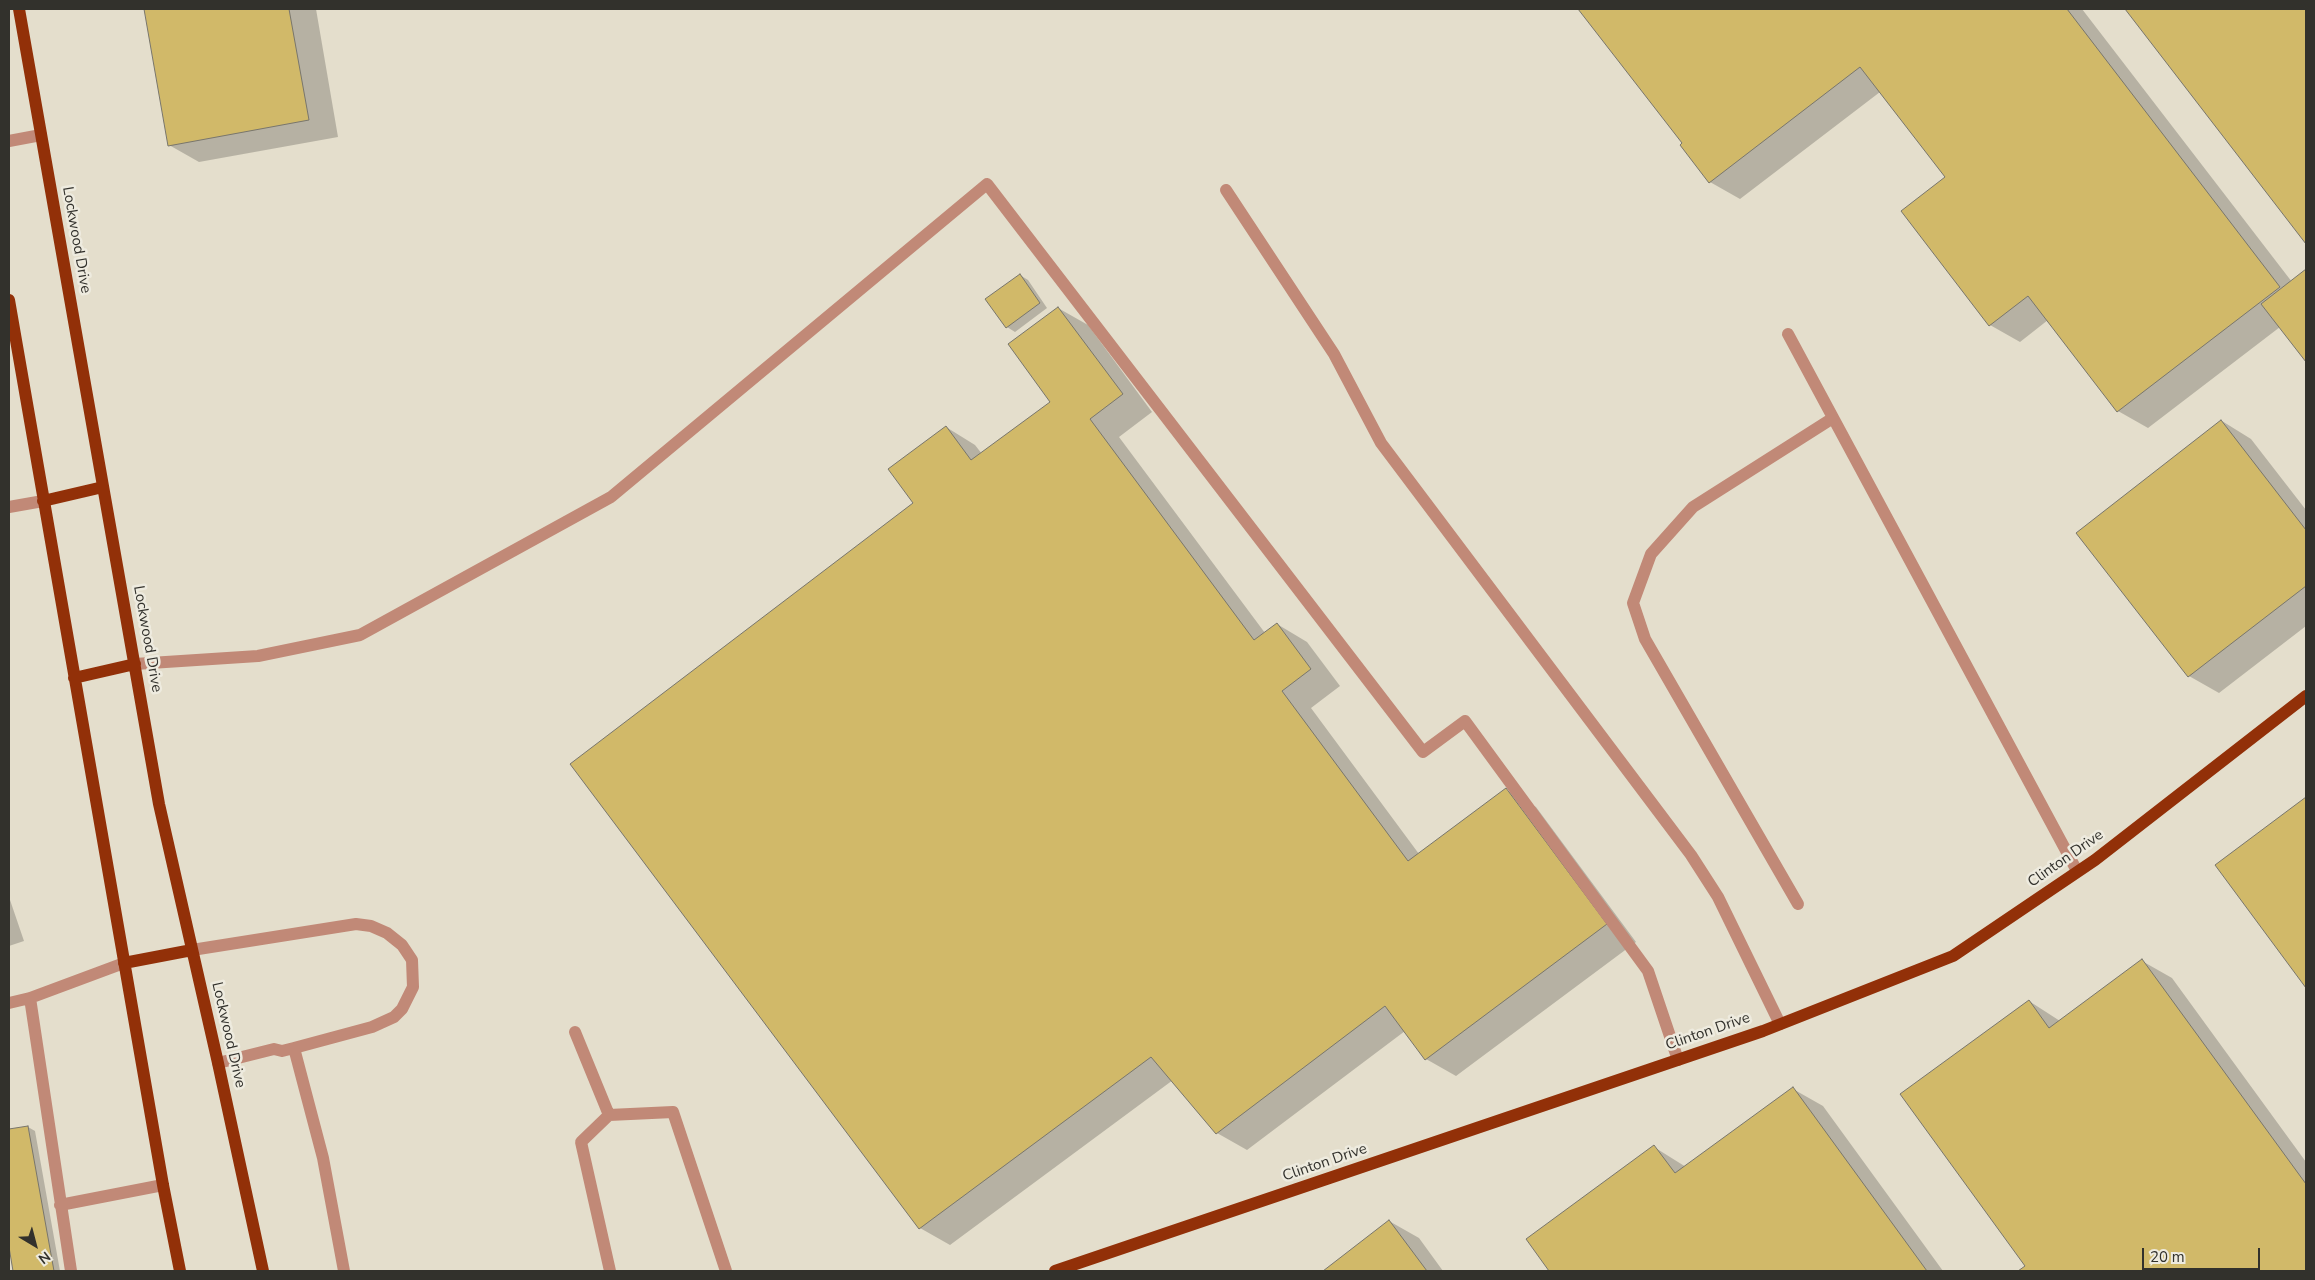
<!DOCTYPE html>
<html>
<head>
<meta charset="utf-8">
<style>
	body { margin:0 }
	#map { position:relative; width:2315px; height:1280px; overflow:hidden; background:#eeebdf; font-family:"Nunito Sans",sans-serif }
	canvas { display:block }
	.frame { position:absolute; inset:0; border:10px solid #32312c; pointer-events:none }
	.north { position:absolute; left:10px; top:1220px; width:50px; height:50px; -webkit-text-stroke:4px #eeebdf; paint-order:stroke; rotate:143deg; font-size:14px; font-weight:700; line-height:20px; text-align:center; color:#32312c }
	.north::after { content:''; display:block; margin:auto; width:18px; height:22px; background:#32312c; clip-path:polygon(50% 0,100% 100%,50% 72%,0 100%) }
	.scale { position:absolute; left:2142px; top:1248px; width:118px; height:22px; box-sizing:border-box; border:2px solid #32312c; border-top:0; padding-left:6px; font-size:15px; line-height:18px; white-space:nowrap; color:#32312c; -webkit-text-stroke:4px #eeebdf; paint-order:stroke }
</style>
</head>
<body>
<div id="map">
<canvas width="2315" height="1280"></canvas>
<div class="frame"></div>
<div class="north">N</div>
<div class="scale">20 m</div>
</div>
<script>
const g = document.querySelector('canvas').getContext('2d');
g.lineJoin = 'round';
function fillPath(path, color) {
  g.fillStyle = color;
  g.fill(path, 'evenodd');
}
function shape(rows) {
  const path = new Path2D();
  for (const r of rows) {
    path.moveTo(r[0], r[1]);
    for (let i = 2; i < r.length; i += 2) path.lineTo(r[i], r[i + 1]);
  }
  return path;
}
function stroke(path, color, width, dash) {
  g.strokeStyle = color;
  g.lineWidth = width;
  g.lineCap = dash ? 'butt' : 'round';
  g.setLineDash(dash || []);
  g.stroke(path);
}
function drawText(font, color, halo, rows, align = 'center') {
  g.font = font + ' "Nunito Sans",sans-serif';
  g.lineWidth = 5;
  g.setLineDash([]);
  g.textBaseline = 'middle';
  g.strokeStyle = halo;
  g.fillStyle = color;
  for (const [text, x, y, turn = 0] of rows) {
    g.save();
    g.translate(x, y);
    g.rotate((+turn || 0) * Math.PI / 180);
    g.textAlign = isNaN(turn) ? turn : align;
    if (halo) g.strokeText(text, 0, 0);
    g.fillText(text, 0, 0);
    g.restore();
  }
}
fillPath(shape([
	[9,9,2306,9,2306,1271,9,1271]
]), '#e4decc');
fillPath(shape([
	[145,9,316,9,338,137,199,162,169,145],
	[1580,9,2082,9,2292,282,2306,270,2306,360,2280,327,2148,428,2118,411,2048,320,2020,342,1990,325,1947,178,1880,92,1740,199,1710,182,1682,145,1684,144],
	[2126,9,2306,9,2306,242],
	[1020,275,1028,280,1047,308,1015,332,1007,327],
	[1058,308,1088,325,1152,412,1119,437,1265,633,1277,624,1307,642,1340,686,1311,708,1419,854,1506,790,1536,807,1636,942,1456,1076,1426,1059,1405,1031,1247,1150,1217,1133,1173,1080,950,1245,920,1228,915,504,946,427,975,445,982,454,1052,402],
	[2222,421,2251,439,2306,510,2306,626,2219,693,2189,676],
	[2306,799,2306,986,2217,866],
	[9,897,24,941,9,946],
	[2142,961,2172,978,2306,1162,2306,1271,2020,1271,2027,1266,2029,1001,2060,1021],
	[1793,1089,1823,1106,1943,1271,1551,1271,1528,1240,1654,1147,1686,1167],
	[28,1127,35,1131,60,1271,14,1271,9,1240,9,1130],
	[1389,1221,1419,1238,1443,1271,1325,1271]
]), '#0003');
const building = shape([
	[144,9,289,9,309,120,168,146,144,9],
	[1578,9,2067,9,2280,287,2117,412,2028,296,1989,326,1901,211,1945,177,1860,67,1709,183,1680,145,1682,143,1578,9],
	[2125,9,2306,9,2306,244,2125,9],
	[2306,269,2306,362,2261,304,2306,269],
	[1020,274,1040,303,1006,328,985,299,1020,274],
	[1058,307,1123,394,1090,419,1254,640,1277,623,1311,669,1282,691,1408,861,1506,788,1607,924,1425,1060,1385,1006,1216,1134,1151,1057,919,1229,570,764,913,503,888,469,946,426,971,460,1050,402,1008,344,1058,307],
	[2221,420,2306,530,2306,586,2188,677,2076,533,2221,420],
	[2306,797,2306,988,2215,865,2306,797],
	[2142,959,2306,1184,2306,1271,2018,1271,2025,1266,1900,1094,2029,1000,2049,1028,2142,959],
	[1793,1087,1927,1271,1549,1271,1526,1239,1654,1145,1675,1173,1793,1087],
	[28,1126,54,1271,13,1271,9,1247,9,1129,28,1126],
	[1389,1220,1427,1271,1323,1271,1389,1220]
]);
fillPath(building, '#d1b969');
stroke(building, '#79766c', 1);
stroke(shape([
	[9,141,41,135],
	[1226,190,1334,354,1381,443,1691,855,1718,897,1780,1024],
	[1788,334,2077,871],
	[9,507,43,501],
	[135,664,258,656,360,635,611,497,987,184,1423,752,1465,721,1648,971,1678,1060],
	[1798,904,1645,639,1633,603,1651,554,1693,507,1833,418],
	[192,950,356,924,371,926,387,933,402,945,412,960,413,987,402,1009,394,1017,372,1027,294,1048],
	[30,998,71,1271],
	[9,1003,30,998,124,963],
	[575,1032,609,1115],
	[218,1063,274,1049,282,1051,294,1048,323,1158,344,1271],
	[60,1205,163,1185],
	[610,1271,581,1142,609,1115,673,1112,726,1271]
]), '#c18977', 12);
stroke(shape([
	[19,9,159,804,218,1063,263,1271],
	[9,300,163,1185,180,1271],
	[43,501,103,487],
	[74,678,135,664],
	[124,963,192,950],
	[1055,1271,1763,1031,1953,956,2095,860,2306,696]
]), '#923008', 12);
drawText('15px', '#32312c', '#eeebdf', [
	["Lockwood Drive",76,240,80],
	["Lockwood Drive",147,639,80],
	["Clinton Drive",2066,859,-35],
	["Clinton Drive",1708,1032,-19],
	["Lockwood Drive",228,1035,77],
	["Clinton Drive",1325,1163,-19]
]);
</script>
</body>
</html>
